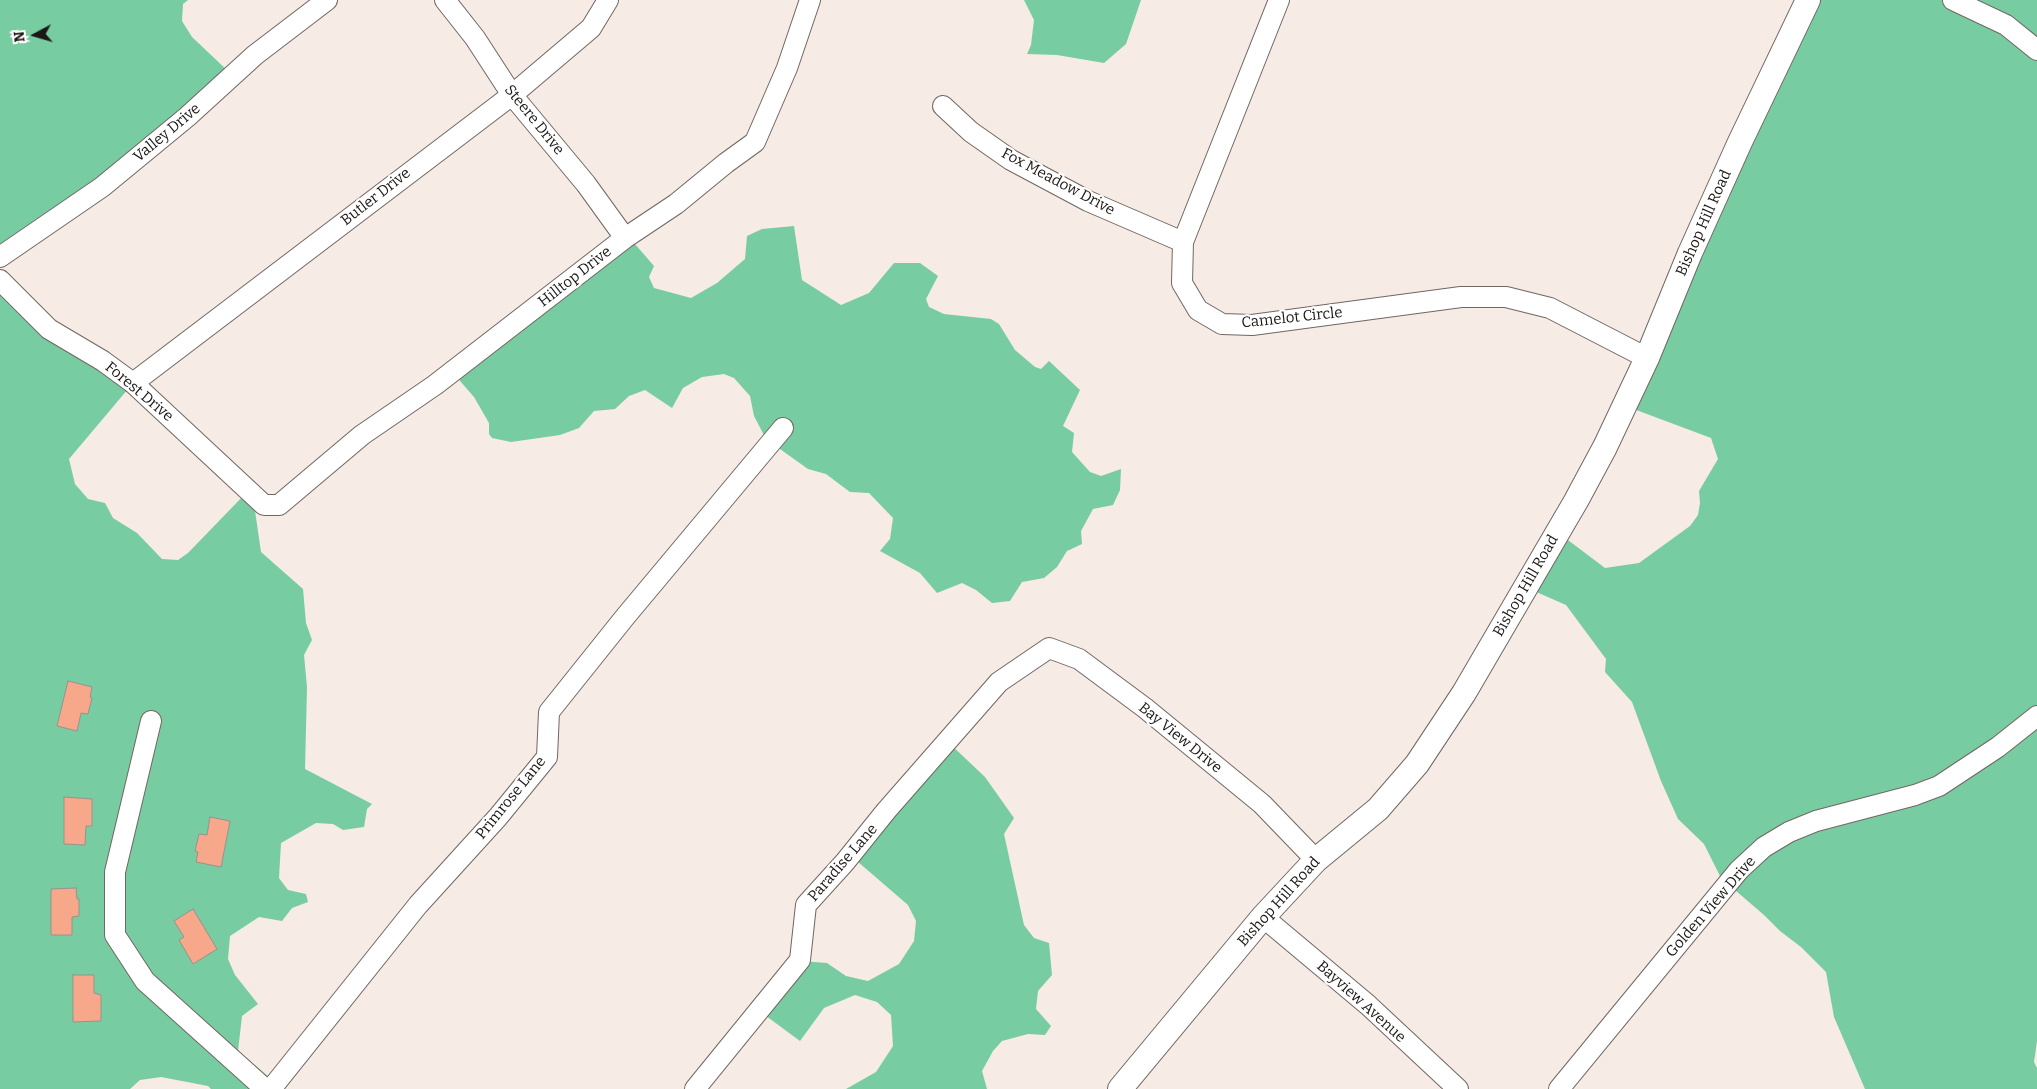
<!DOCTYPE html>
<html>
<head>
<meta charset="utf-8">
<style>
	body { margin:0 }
	#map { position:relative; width:2037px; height:1089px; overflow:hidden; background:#f6ebe5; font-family:Bitter,serif }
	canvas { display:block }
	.north { position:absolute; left:10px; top:10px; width:50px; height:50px; -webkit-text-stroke:4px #fff; paint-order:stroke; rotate:264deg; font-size:14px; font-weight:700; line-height:20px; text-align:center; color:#1b1715 }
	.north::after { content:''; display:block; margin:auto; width:18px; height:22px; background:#1b1715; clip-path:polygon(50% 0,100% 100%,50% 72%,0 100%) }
</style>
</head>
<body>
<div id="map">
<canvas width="2037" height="1089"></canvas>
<div class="north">N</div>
</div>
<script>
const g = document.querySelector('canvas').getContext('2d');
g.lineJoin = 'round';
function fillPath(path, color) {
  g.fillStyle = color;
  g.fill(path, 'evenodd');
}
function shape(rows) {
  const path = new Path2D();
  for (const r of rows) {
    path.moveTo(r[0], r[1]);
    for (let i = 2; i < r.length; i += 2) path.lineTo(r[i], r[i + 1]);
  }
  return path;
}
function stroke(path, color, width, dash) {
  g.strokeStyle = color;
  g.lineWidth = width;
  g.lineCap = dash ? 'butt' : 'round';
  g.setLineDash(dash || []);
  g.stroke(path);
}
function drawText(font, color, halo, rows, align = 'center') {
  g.font = font + ' Bitter,serif';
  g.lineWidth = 4.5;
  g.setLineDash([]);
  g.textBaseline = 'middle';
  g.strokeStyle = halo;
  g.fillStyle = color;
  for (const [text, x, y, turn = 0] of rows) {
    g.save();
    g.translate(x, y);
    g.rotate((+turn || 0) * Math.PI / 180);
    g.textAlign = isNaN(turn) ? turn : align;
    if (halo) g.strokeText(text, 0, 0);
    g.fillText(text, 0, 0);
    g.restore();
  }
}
fillPath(shape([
	[0,0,188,0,183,4,182,21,192,37,229,72,227,77,0,255],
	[1024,0,1141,0,1126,44,1104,63,1057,55,1027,54,1031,45,1034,20],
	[1809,0,2037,0,2037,1041,2034,1062,2037,1068,2037,1089,1865,1089,1834,1017,1826,972,1801,947,1780,931,1764,915,1721,878,1704,844,1678,819,1661,781,1632,702,1605,672,1606,659,1566,605,1525,587,1556,531,1605,568,1639,563,1690,526,1698,515,1700,503,1699,491,1718,459,1711,438,1623,405],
	[794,226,802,280,841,305,869,293,894,263,920,263,938,276,926,299,929,307,944,314,991,319,999,324,1015,350,1035,367,1041,369,1049,361,1080,390,1063,426,1074,433,1072,452,1090,472,1101,476,1121,469,1120,490,1113,505,1093,509,1081,531,1082,544,1067,551,1057,567,1044,578,1022,582,1010,601,992,603,976,590,962,583,937,593,920,573,880,551,890,539,893,518,869,493,850,492,826,474,808,469,766,439,754,416,750,396,734,378,724,374,702,377,683,388,672,408,645,390,629,396,615,409,594,411,579,428,560,435,511,442,492,438,489,434,489,423,474,397,454,374,628,236,654,266,649,277,654,288,691,298,717,283,745,259,747,236,762,229],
	[0,282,128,389,69,459,75,484,88,499,105,503,113,518,137,533,162,559,178,560,188,553,247,492,253,497,261,552,303,589,306,623,312,640,304,655,307,687,305,769,372,804,367,809,364,827,343,830,333,824,316,823,281,843,279,878,288,890,306,894,308,902,292,908,282,921,259,917,230,936,228,959,235,975,258,1004,242,1016,238,1051,283,1089,211,1089,208,1086,161,1077,140,1080,130,1089,0,1089],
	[948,742,985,777,1014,818,1004,834,1024,925,1034,938,1049,943,1052,975,1038,991,1036,1009,1051,1026,1045,1035,1028,1034,1002,1041,993,1051,982,1071,987,1089,846,1089,876,1072,893,1046,891,1015,877,1002,855,995,824,1008,800,1041,758,1010,800,961,827,963,846,976,868,981,899,964,914,941,916,921,908,905,850,855]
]), '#78cca1');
const building = shape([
	[68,681,92,687,90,697,92,698,88,714,81,713,77,731,57,726,68,681],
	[64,797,92,799,92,826,86,826,85,845,64,844,64,797],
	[210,817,230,821,221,867,196,862,198,852,195,851,199,834,207,835,210,817],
	[76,888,77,899,79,899,79,916,72,917,72,935,51,935,51,889,76,888],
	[193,909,217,949,193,964,179,940,184,937,174,921,193,909],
	[73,975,94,975,94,993,101,995,101,1021,73,1022,73,975]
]);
fillPath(building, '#f7a78a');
stroke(building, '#9b918d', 1);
const minor = shape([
	[445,0,475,38,512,95,586,184,625,238],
	[1279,0,1183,242,1182,283,1198,310,1222,324,1252,325,1461,297,1506,297,1550,308,1647,358],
	[1953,0,2006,25,2037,50],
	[943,106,971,132,1011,160,1088,201,1183,242],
	[0,257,102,187,187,117,255,55,327,0],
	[0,280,49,329,103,361,133,383,264,505,279,505,362,435,435,385,625,238,676,204,726,163,755,142,787,68,810,0],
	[133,383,512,95,591,28,608,0],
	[151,721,115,872,115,935,145,981,265,1089],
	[1263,917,1368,1005,1458,1089],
	[271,1089,418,905,498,817,547,757,549,712,625,617,783,428],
	[695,1089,800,960,806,905,845,862,886,811,999,682,1049,648,1079,659,1145,708,1262,804,1316,860],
	[1559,1089,1739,870,1764,847,1789,832,1816,821,1915,795,1939,786,1998,747,2037,716]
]);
const tertiary = shape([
	[1120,1089,1263,917,1316,860,1378,809,1417,764,1464,693,1576,501,1605,447,1647,358,1690,253,1740,142,1808,0]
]);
stroke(minor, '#706762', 22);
stroke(tertiary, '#706762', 26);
stroke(minor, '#fff', 20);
stroke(tertiary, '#fff', 24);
drawText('15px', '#1b1715', '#fff', [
	["Steere Drive",534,120,51],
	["Valley Drive",167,133,-40],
	["Fox Meadow Drive",1058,182,28],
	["Butler Drive",376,197,-38],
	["Bishop Hill Road",1704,223,-66],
	["Hilltop Drive",575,277,-38],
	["Camelot Circle",1292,318,-6],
	["Forest Drive",139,392,40],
	["Bishop Hill Road",1526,586,-60],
	["Bay View Drive",1180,738,39],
	["Primrose Lane",511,798,-51],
	["Paradise Lane",843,863,-49],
	["Bishop Hill Road",1279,902,-48],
	["Golden View Drive",1711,907,-49],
	["Bayview Avenue",1361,1002,42]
]);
</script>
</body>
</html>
